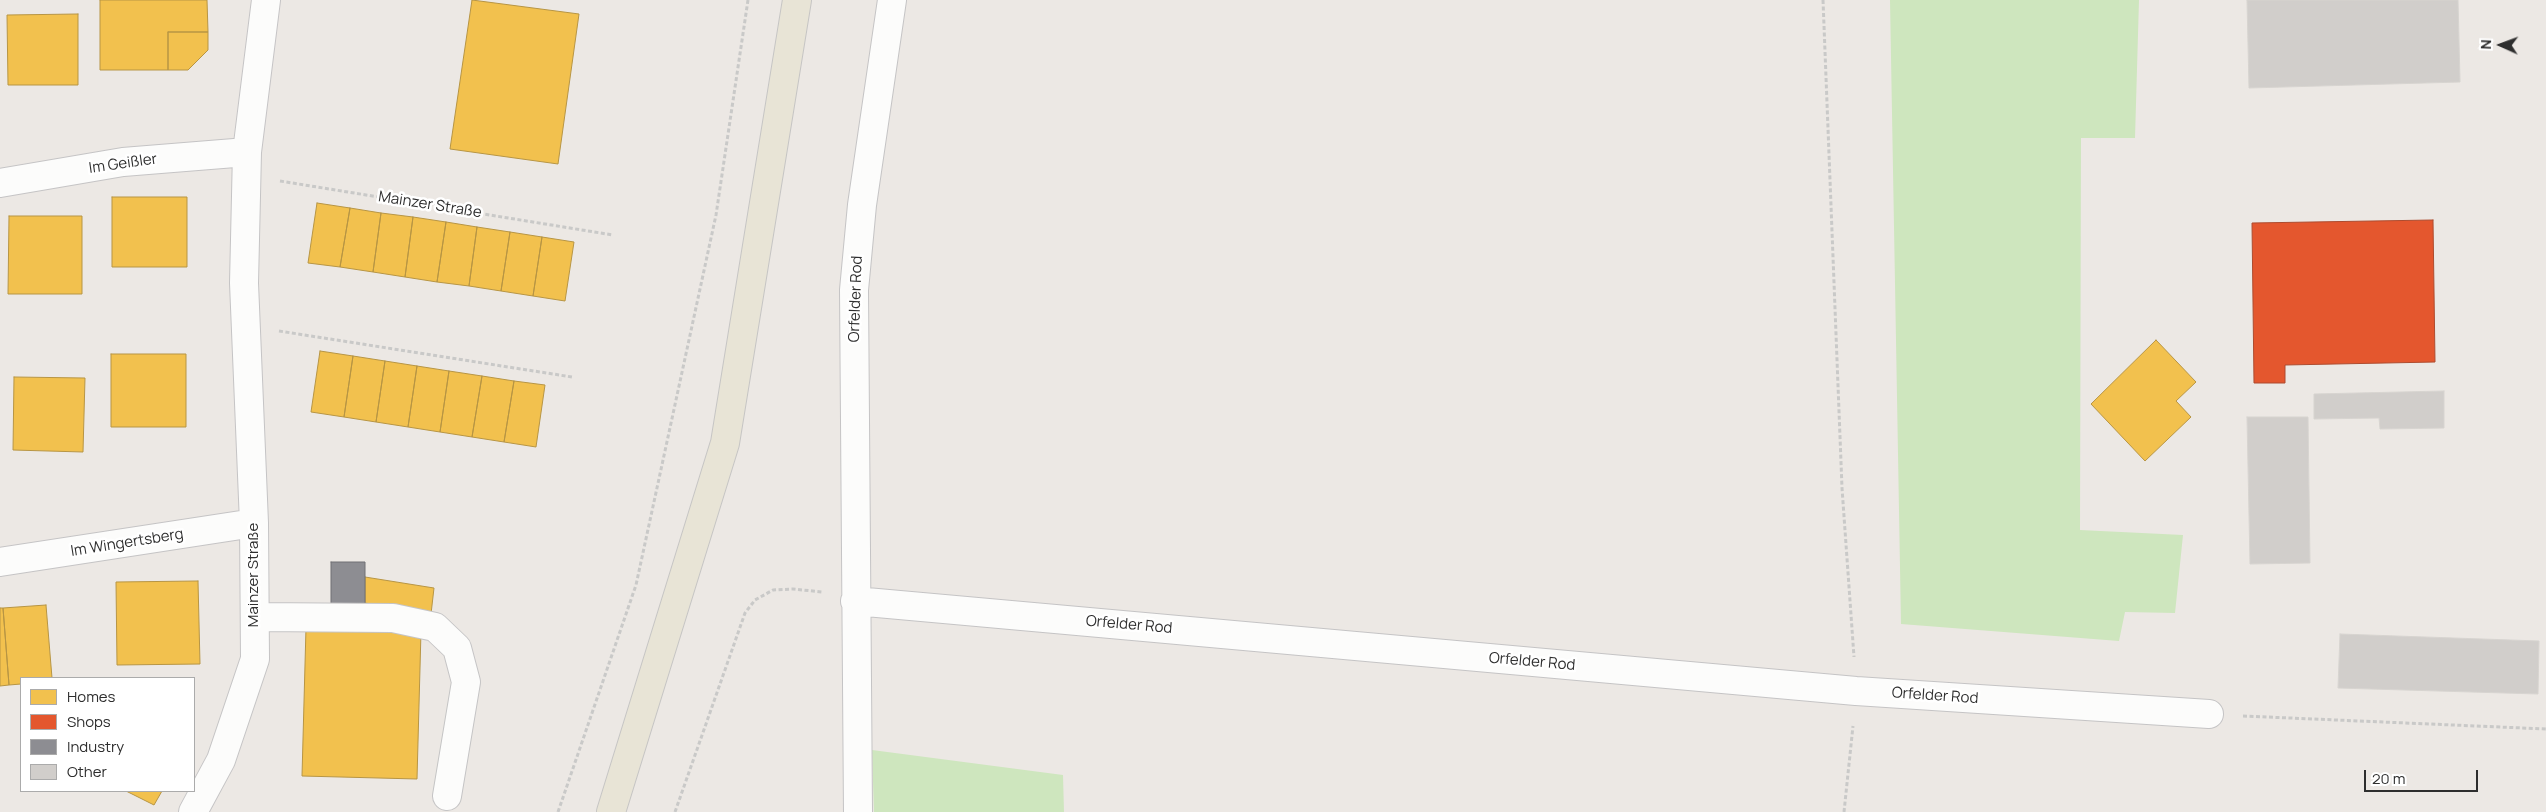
<!DOCTYPE html>
<html>
<head>
<meta charset="utf-8">
<style>
	body { margin:0 }
	#map { position:relative; width:2546px; height:812px; overflow:hidden; background:#ece8e4; font-family:Manrope,sans-serif }
	canvas { display:block }
	.legend { position:absolute; left:20px; top:677px; width:175px; height:115px; box-sizing:border-box; background:#fff; border:1px solid #ababab; margin:0; padding:6px 9px; list-style:none; font-size:15px; color:#2e2e2e }
	.legend li { display:flex; align-items:center; gap:10px; height:25px }
	.legend b { width:25px; border:1px solid #ababab }
	.north { position:absolute; left:2476px; top:20px; width:50px; height:50px; -webkit-text-stroke:4px #fff; paint-order:stroke; rotate:272deg; font-size:14px; font-weight:700; line-height:20px; text-align:center; color:#2e2e2e }
	.north::after { content:''; display:block; margin:auto; width:18px; height:22px; background:#2e2e2e; clip-path:polygon(50% 0,100% 100%,50% 72%,0 100%) }
	.scale { position:absolute; left:2364px; top:770px; width:114px; height:22px; box-sizing:border-box; border:2px solid #2e2e2e; border-top:0; padding-left:6px; font-size:15px; line-height:18px; white-space:nowrap; color:#2e2e2e; -webkit-text-stroke:4px #fff; paint-order:stroke }
</style>
</head>
<body>
<div id="map">
<canvas width="2546" height="812"></canvas>
<ul class="legend">
<li><b style="height:14px;background:#f2c14e"></b>Homes</li>
<li><b style="height:14px;background:#e4572e"></b>Shops</li>
<li><b style="height:14px;background:#8d8d92"></b>Industry</li>
<li><b style="height:14px;background:#d1cecb"></b>Other</li>
</ul>
<div class="north">N</div>
<div class="scale">20 m</div>
</div>
<script>
const g = document.querySelector('canvas').getContext('2d');
g.lineJoin = 'round';
function fillPath(path, color) {
  g.fillStyle = color;
  g.fill(path, 'evenodd');
}
function shape(rows) {
  const path = new Path2D();
  for (const r of rows) {
    path.moveTo(r[0], r[1]);
    for (let i = 2; i < r.length; i += 2) path.lineTo(r[i], r[i + 1]);
  }
  return path;
}
function stroke(path, color, width, dash) {
  g.strokeStyle = color;
  g.lineWidth = width;
  g.lineCap = dash ? 'butt' : 'round';
  g.setLineDash(dash || []);
  g.stroke(path);
}
function drawText(font, color, halo, rows, align = 'center') {
  g.font = font + ' Manrope,sans-serif';
  g.lineWidth = 5;
  g.setLineDash([]);
  g.textBaseline = 'middle';
  g.strokeStyle = halo;
  g.fillStyle = color;
  for (const [text, x, y, turn = 0] of rows) {
    g.save();
    g.translate(x, y);
    g.rotate((+turn || 0) * Math.PI / 180);
    g.textAlign = isNaN(turn) ? turn : align;
    if (halo) g.strokeText(text, 0, 0);
    g.fillText(text, 0, 0);
    g.restore();
  }
}
fillPath(shape([
	[1890,0,2139,0,2135,138,2081,138,2080,530,2183,535,2175,613,2125,612,2119,641,1901,624],
	[872,750,1063,775,1064,812,874,812]
]), '#cee6be');
const homes = shape([
	[100,0,207,0,208,32,168,32,168,70,100,70,100,0],
	[472,0,579,14,558,164,450,149,472,0],
	[78,14,78,85,8,85,7,15,78,14],
	[168,32,208,32,208,50,188,70,168,70,168,32],
	[112,197,187,197,187,267,112,267,112,197],
	[317,203,350,208,340,267,308,263,317,203],
	[350,208,381,213,373,272,340,267,350,208],
	[381,213,413,217,405,277,373,272,381,213],
	[9,216,82,216,82,294,8,294,9,216],
	[413,217,446,222,437,282,405,277,413,217],
	[446,222,477,227,469,286,437,282,446,222],
	[477,227,510,232,501,291,469,286,477,227],
	[510,232,542,237,533,296,501,291,510,232],
	[542,237,574,242,565,301,533,296,542,237],
	[2156,340,2196,382,2176,401,2191,417,2145,461,2091,404,2156,340],
	[320,351,353,356,344,417,311,412,320,351],
	[111,354,186,354,186,427,111,427,111,354],
	[353,356,385,361,376,422,344,417,353,356],
	[385,361,417,366,408,427,376,422,385,361],
	[417,366,449,371,440,432,408,427,417,366],
	[449,371,482,376,472,437,440,432,449,371],
	[482,376,514,381,504,442,472,437,482,376],
	[14,377,85,378,83,452,13,450,14,377],
	[514,381,545,385,536,447,504,442,514,381],
	[365,577,434,588,431,614,365,603,365,577],
	[198,581,200,664,117,665,116,582,198,581],
	[46,605,52,678,21,678,21,684,9,685,3,608,46,605],
	[0,608,3,608,9,685,0,686,0,608],
	[306,628,421,631,417,779,302,776,306,628],
	[126,791,162,791,154,805,126,791]
]);
fillPath(homes, '#f2c14e');
stroke(homes, '#b79544', 1);
const shops = shape([
	[2433,220,2435,362,2285,365,2285,383,2254,383,2252,223,2433,220]
]);
fillPath(shops, '#e4572e');
stroke(shops, '#ad4b2e', 1);
const industry = shape([
	[331,562,365,562,365,607,331,608,331,562]
]);
fillPath(industry, '#8d8d92');
stroke(industry, '#707074', 1);
const building = shape([
	[2247,0,2458,0,2460,82,2249,88,2247,0],
	[2444,391,2444,428,2380,429,2379,418,2314,419,2314,394,2444,391],
	[2247,417,2308,417,2310,563,2250,564,2247,417],
	[2340,634,2539,641,2538,694,2338,688,2340,634]
]);
fillPath(building, '#d1cecb');
stroke(building, '#d7d4d0', 1);
const minor = shape([
	[0,183,123,162,247,152],
	[0,562,254,523],
	[855,601,1856,691,2209,714],
	[255,617,393,618,435,627,457,648,466,682,447,796],
	[193,812,221,760,255,659,254,523,244,283,247,152,266,0],
	[858,812,854,290,862,205,892,0]
]);
const major = shape([
	[611,812,725,443,797,0]
]);
stroke(minor, '#c5c4c5', 30);
stroke(major, '#c6c5c4', 30);
stroke(shape([
	[1823,0,1842,488,1854,657],
	[280,181,613,235],
	[279,331,572,377],
	[2243,716,2546,729],
	[558,812,636,585,716,215,748,0],
	[675,812,745,613,755,600,773,590,793,589,822,592],
	[1844,812,1853,726]
]), '#c9c9c8', 3, [4, 2.5]);
stroke(minor, '#fcfcfb', 28);
stroke(major, '#e8e4d6', 28);
drawText('15px', '#2e2e2e', '#fff', [
	["Im Geißler",123,164,-8],
	["Mainzer Straße",430,205,9],
	["Orfelder Rod",856,299,-88],
	["Im Wingertsberg",127,543,-9],
	["Mainzer Straße",254,575,-90],
	["Orfelder Rod",1129,625,5],
	["Orfelder Rod",1532,662,5],
	["Orfelder Rod",1935,696,4]
]);
</script>
</body>
</html>
